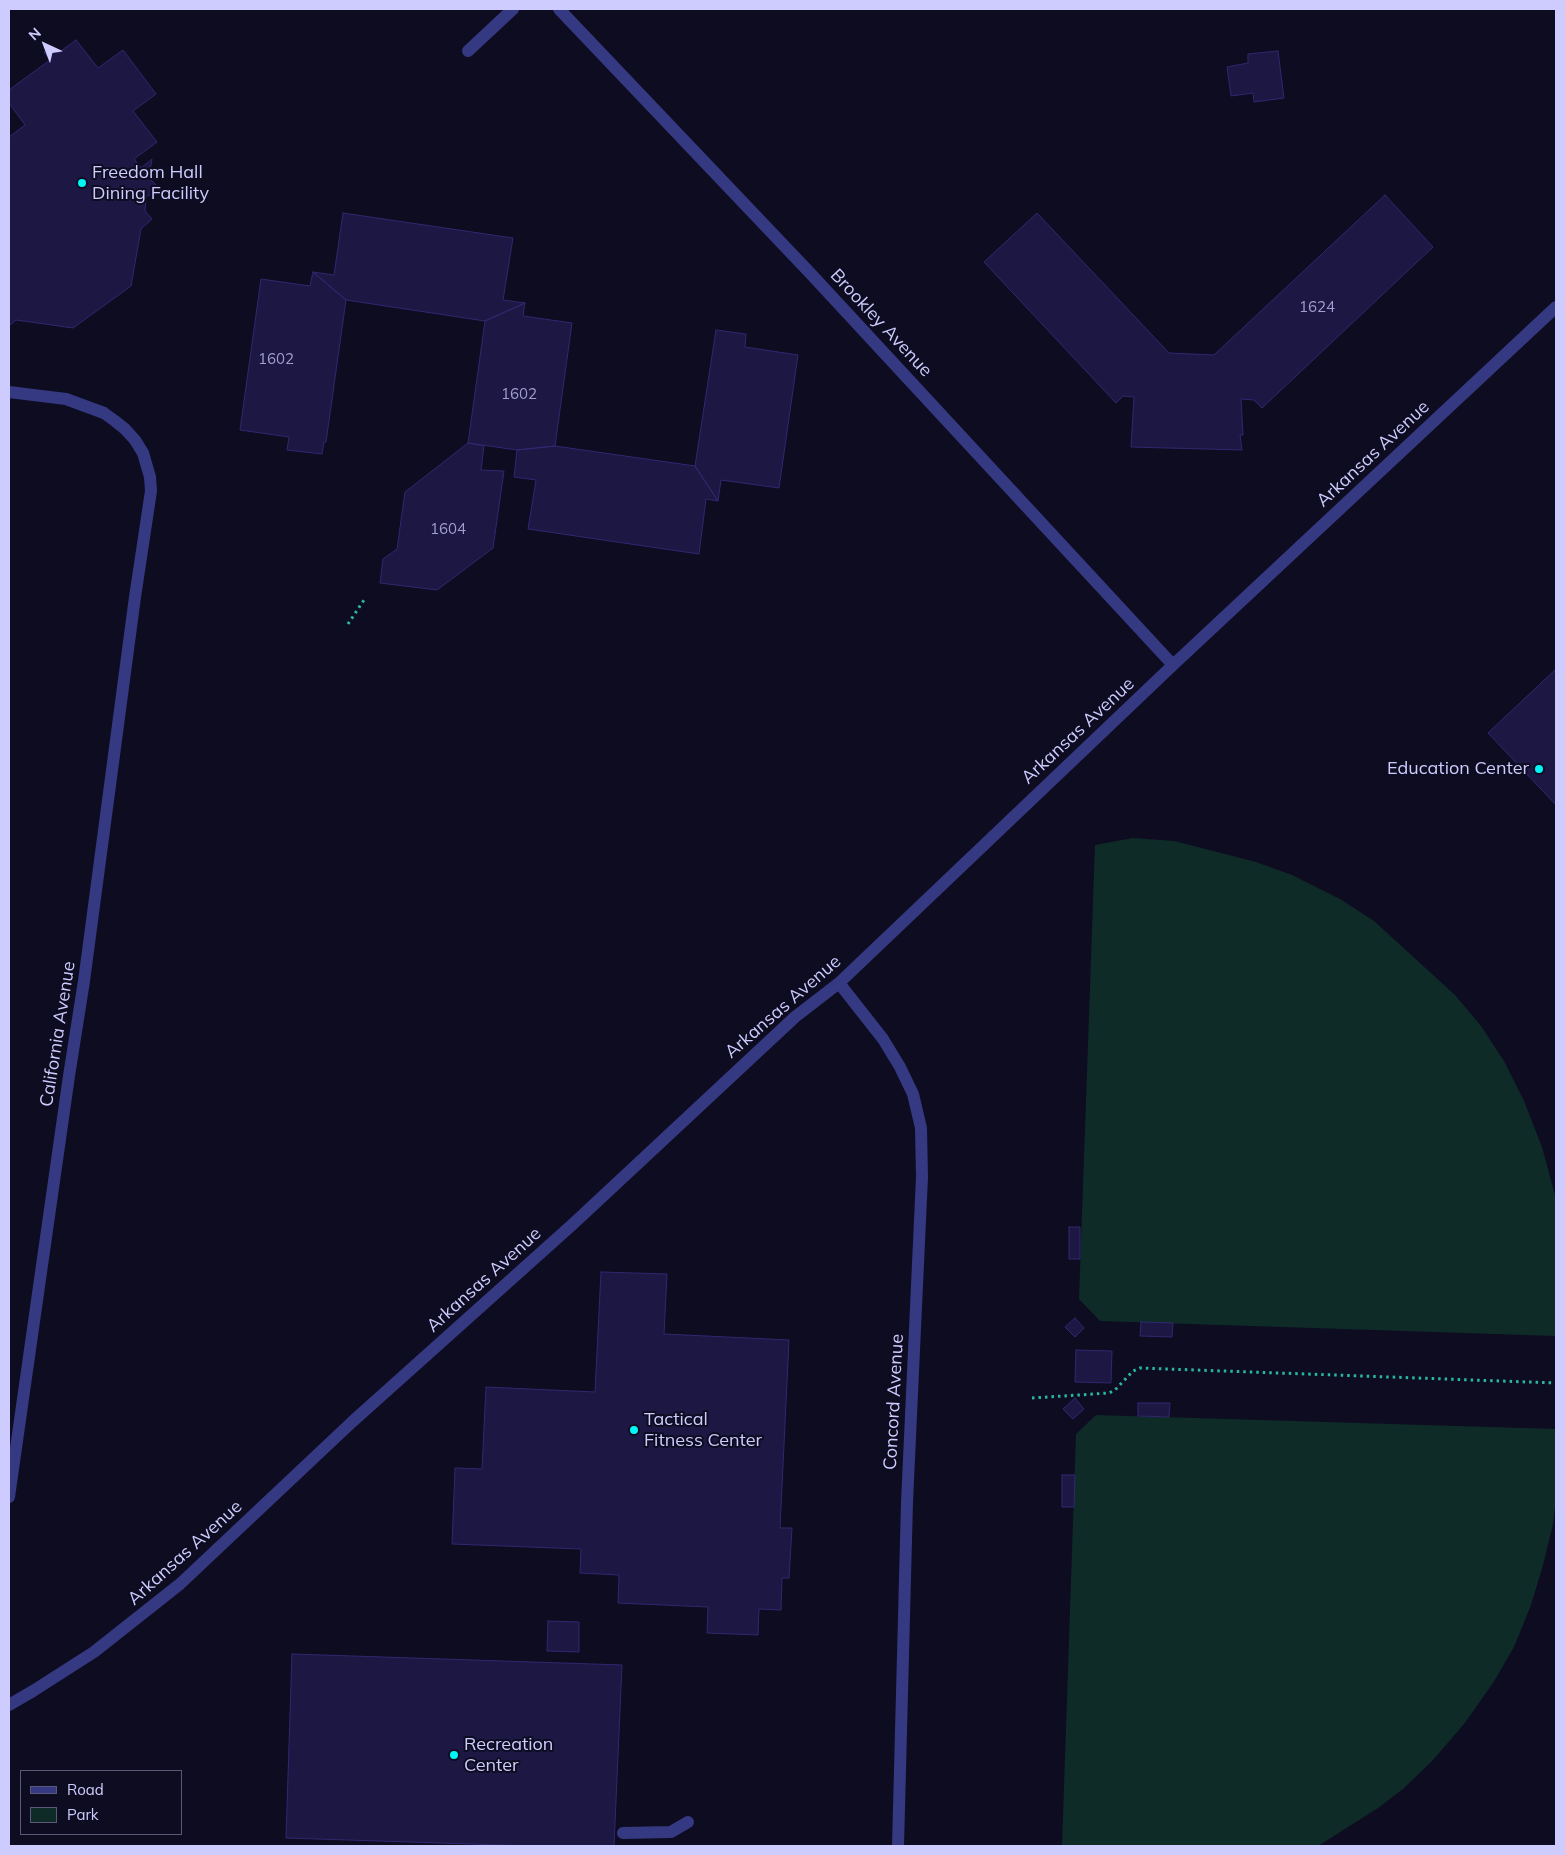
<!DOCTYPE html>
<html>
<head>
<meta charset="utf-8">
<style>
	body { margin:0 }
	#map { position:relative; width:1565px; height:1855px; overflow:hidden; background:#0e0c21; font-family:Mulish,sans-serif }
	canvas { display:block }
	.frame { position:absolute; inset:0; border:10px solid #ceccff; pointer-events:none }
	.legend { position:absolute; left:20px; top:1770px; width:162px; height:65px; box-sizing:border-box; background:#0e0c21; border:1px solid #5b597a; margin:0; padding:6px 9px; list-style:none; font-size:15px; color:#ceccff }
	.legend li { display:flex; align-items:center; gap:10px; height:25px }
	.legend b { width:25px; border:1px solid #5b597a }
	.north { position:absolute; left:20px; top:20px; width:50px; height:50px; -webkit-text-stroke:4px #0e0c21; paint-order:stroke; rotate:317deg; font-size:14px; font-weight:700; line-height:20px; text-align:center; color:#ceccff }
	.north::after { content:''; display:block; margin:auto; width:18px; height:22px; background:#ceccff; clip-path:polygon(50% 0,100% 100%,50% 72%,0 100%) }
</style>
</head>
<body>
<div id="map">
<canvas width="1565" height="1855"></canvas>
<div class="frame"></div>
<ul class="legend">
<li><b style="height:6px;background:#353982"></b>Road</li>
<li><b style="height:14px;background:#0f2b28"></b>Park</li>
</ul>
<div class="north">N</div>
</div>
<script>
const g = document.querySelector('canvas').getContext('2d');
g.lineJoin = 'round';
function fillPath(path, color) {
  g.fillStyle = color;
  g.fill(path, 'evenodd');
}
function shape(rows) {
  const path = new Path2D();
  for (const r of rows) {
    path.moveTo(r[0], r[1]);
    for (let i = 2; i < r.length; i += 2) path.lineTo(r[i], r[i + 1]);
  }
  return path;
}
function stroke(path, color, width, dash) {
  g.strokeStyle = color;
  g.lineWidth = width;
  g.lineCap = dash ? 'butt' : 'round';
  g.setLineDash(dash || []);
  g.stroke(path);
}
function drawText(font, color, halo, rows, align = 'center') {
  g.font = font + ' Mulish,sans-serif';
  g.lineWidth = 4;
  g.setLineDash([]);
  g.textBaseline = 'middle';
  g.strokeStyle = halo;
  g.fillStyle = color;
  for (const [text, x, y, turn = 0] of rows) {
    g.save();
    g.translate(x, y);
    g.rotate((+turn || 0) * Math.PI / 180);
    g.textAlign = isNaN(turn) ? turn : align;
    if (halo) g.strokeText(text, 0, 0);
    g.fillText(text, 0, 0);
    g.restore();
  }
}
fillPath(shape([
	[1133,838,1174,841,1256,862,1292,875,1340,899,1374,921,1455,995,1481,1026,1504,1061,1524,1101,1542,1147,1556,1199,1556,1336,1100,1321,1079,1299,1095,845],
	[1096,1415,1556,1429,1556,1499,1553,1524,1543,1565,1531,1605,1514,1647,1493,1683,1464,1724,1433,1760,1403,1789,1378,1808,1318,1846,1062,1846,1076,1434]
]), '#0f2b28');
const building = shape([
	[76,40,98,68,123,50,156,94,133,111,157,142,134,159,141,168,152,159,149,178,160,189,146,197,145,211,152,219,141,229,131,286,73,328,16,320,9,326,9,137,25,125,9,103,9,90,50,60,44,52,52,46,58,53,76,40],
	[1278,51,1284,98,1254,102,1253,93,1231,96,1227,67,1248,63,1248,54,1278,51],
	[1385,195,1433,247,1262,408,1254,400,1241,399,1243,435,1240,435,1242,450,1131,447,1134,397,1123,396,1116,403,984,262,1037,213,1169,353,1214,355,1385,195],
	[343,213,513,238,503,300,525,303,485,321,346,300,313,272,334,275,343,213],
	[313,272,346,300,326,442,324,442,322,454,287,450,289,437,240,430,261,279,310,286,313,272],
	[525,303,523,316,572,323,555,446,517,450,468,443,485,321,525,303],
	[716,330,746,334,745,347,798,355,779,488,721,480,718,501,695,466,716,330],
	[468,443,484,446,481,470,504,471,493,548,437,590,380,583,383,559,397,549,405,492,468,443],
	[555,446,695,466,718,501,706,499,699,554,528,529,536,480,514,477,517,450,555,446],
	[1556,669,1556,805,1488,733,1556,669],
	[1069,1227,1080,1227,1080,1259,1069,1259,1069,1227],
	[601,1272,667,1274,664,1334,789,1340,780,1528,792,1528,789,1578,782,1578,781,1610,759,1609,758,1635,707,1633,708,1607,618,1603,619,1575,580,1573,581,1549,452,1544,455,1468,482,1469,486,1387,595,1392,601,1272],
	[1075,1318,1084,1328,1075,1337,1065,1327,1075,1318],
	[1141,1322,1173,1323,1172,1337,1140,1336,1141,1322],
	[1076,1350,1112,1351,1111,1383,1075,1382,1076,1350],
	[1075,1398,1084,1409,1073,1419,1063,1409,1075,1398],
	[1138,1403,1170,1403,1169,1417,1138,1416,1138,1403],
	[1062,1475,1075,1475,1074,1507,1062,1507,1062,1475],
	[548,1621,579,1622,579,1652,547,1651,548,1621],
	[292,1654,622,1665,614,1846,532,1846,286,1838,292,1654]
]);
fillPath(building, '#1c1743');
stroke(building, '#302870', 1);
stroke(shape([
	[348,624,366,597],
	[1032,1398,1109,1393,1115,1390,1133,1371,1140,1368,1556,1383]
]), '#29b7a1', 3, [2.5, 4]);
stroke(shape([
	[559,9,811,274,1173,665],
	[468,51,513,9],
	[9,392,66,399,104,413,115,421,125,429,135,440,143,453,150,477,151,491,135,597,84,981,69,1076,9,1497],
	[839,983,883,1039,900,1067,913,1094,921,1128,922,1177,907,1502,898,1846],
	[9,1705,33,1691,94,1652,180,1584,352,1422,573,1224,795,1017,839,983,1173,665,1556,307],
	[623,1833,671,1832,688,1822]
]), '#353982', 12);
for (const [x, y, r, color] of [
	[82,183,5,"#00f5f7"],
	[1539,769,5,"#00f5f7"],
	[634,1430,5,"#00f5f7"],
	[454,1755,5,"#00f5f7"]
]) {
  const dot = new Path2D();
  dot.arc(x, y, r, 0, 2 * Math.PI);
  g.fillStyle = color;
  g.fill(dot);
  stroke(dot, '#0e0c21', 2);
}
drawText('15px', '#a29fd0', null, [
	["1624",1317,307],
	["1602",276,359],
	["1602",519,394],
	["1604",448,529]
]);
drawText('18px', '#ceccff', '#0e0c21', [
	["Freedom Hall",92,173],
	["Dining Facility",92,194],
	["Education Center",1529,769,"right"],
	["Tactical",644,1420],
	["Fitness Center",644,1441],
	["Recreation",464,1745],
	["Center",464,1766]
], 'left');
drawText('18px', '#ceccff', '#0e0c21', [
	["Brookley Avenue",881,323,47],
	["Arkansas Avenue",1373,454,-43],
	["Arkansas Avenue",1078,731,-43],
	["Arkansas Avenue",783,1007,-41],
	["California Avenue",58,1034,-81],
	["Arkansas Avenue",484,1280,-42],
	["Concord Avenue",894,1402,-87],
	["Arkansas Avenue",185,1553,-42]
]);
</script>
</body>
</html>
